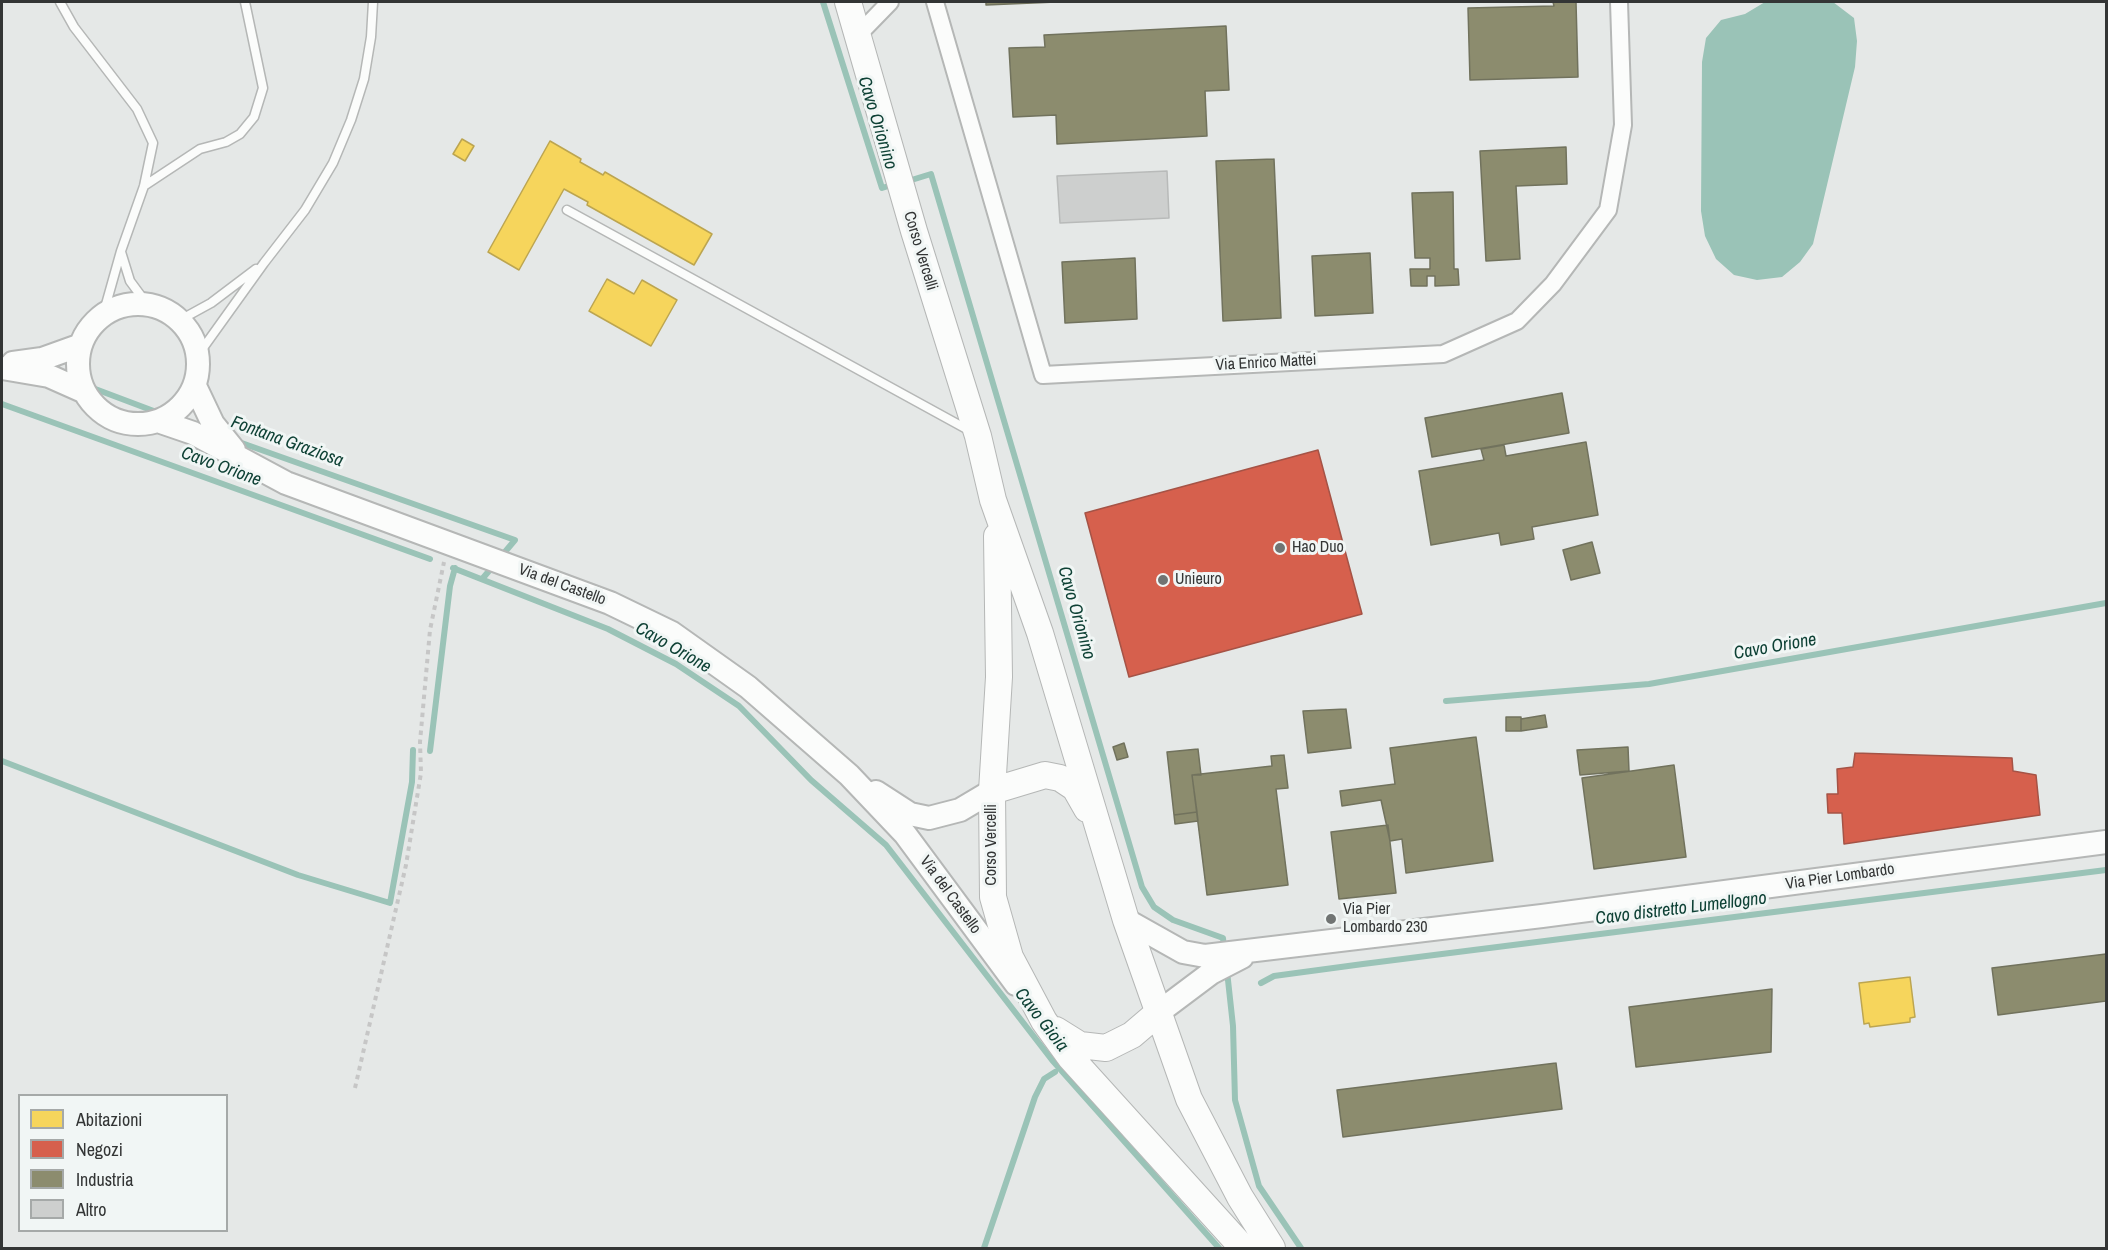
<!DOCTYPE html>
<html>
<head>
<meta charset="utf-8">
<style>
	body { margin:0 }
	#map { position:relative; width:2108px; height:1250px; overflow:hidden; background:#e5e8e7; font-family:"Archivo Narrow",sans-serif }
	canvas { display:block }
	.frame { position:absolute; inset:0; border:3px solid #333535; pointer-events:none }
	.legend { position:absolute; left:18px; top:1094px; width:210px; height:138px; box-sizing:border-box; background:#f1f6f5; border:2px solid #a5a9a8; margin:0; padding:8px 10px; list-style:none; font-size:18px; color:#333535 }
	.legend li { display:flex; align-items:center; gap:12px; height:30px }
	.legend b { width:30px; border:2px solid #a5a9a8 }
</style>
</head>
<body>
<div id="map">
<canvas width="2108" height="1250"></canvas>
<div class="frame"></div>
<ul class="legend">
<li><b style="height:16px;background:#f6d55c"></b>Abitazioni</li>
<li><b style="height:16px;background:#d6604d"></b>Negozi</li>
<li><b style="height:16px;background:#8c8c6e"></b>Industria</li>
<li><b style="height:16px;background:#cdcfce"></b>Altro</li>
</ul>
</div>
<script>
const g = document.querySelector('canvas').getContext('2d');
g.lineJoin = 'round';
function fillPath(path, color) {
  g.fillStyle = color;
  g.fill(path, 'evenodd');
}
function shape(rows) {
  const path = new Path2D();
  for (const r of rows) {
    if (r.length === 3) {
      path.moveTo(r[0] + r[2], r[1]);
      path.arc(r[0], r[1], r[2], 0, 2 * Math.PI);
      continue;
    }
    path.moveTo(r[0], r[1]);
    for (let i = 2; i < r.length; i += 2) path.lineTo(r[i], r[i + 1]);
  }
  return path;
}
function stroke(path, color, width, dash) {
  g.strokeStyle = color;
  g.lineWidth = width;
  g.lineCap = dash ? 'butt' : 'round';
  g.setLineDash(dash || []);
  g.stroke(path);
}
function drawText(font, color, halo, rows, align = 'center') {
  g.font = font + ' "Archivo Narrow",sans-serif';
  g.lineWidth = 6;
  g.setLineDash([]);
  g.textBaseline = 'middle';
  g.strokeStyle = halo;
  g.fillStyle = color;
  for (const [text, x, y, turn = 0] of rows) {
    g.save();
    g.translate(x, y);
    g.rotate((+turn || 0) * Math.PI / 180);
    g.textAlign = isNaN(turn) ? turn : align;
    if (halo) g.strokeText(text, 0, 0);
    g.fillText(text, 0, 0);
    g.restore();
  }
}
fillPath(shape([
	[1765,2,1833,2,1854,18,1857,41,1855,67,1813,244,1800,262,1782,277,1757,280,1734,275,1716,259,1705,236,1701,211,1702,62,1706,38,1721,20,1745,14]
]), '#9ac3b7');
const homes = shape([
	[462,139,474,146,465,161,453,154,462,139],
	[550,141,581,159,580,162,603,175,605,172,712,234,694,265,587,205,588,202,564,189,519,270,488,252,550,141],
	[607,279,634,294,642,280,677,300,651,346,589,311,607,279],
	[1910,977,1915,1017,1910,1018,1910,1022,1870,1027,1869,1023,1864,1024,1859,983,1910,977]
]);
fillPath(homes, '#f6d55c');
stroke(homes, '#bca550', 1.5);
const shops = shape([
	[1318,450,1362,614,1129,677,1085,513,1318,450],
	[1855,753,2012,758,2013,771,2036,775,2040,815,1844,844,1842,813,1828,813,1827,794,1838,794,1837,769,1853,767,1855,753]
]);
fillPath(shops, '#d6604d');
stroke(shops, '#a55346', 1.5);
const industry = shape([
	[986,2,1056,2,986,5,986,2],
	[1553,2,1576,2,1578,77,1470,80,1468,8,1554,6,1553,2],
	[1226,26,1229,90,1205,91,1207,136,1057,144,1056,115,1013,117,1009,48,1045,47,1044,35,1226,26],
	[1566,147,1567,184,1516,186,1520,259,1486,261,1480,151,1566,147],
	[1274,159,1281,318,1223,321,1216,161,1274,159],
	[1453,192,1454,269,1458,269,1459,285,1435,286,1435,276,1427,276,1427,286,1411,286,1410,269,1430,269,1430,258,1415,258,1412,193,1453,192],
	[1370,253,1373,313,1315,316,1312,256,1370,253],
	[1135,258,1137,319,1065,323,1062,262,1135,258],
	[1562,393,1569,433,1432,457,1425,418,1562,393],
	[1586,442,1598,515,1532,527,1534,539,1501,545,1499,533,1431,545,1419,471,1484,460,1481,449,1504,445,1506,456,1586,442],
	[1592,542,1600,573,1571,580,1563,550,1592,542],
	[1346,709,1351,748,1308,753,1303,711,1346,709],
	[1545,715,1547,727,1521,731,1521,719,1545,715],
	[1506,717,1521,717,1521,731,1506,731,1506,717],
	[1476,737,1493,861,1406,873,1402,839,1390,841,1381,800,1342,806,1340,791,1395,784,1390,748,1476,737],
	[1124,743,1128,757,1117,760,1113,747,1124,743],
	[1628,747,1629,771,1580,775,1577,750,1628,747],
	[1198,749,1201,775,1192,775,1197,812,1174,815,1167,752,1198,749],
	[1284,755,1288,788,1276,789,1288,885,1207,895,1192,775,1272,766,1271,756,1284,755],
	[1674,765,1686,857,1594,869,1582,778,1674,765],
	[1197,812,1198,821,1175,824,1174,815,1197,812],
	[1388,825,1396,893,1339,899,1331,832,1388,825],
	[2106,954,2106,1001,1998,1015,1992,968,2106,954],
	[1772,989,1771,1052,1636,1067,1629,1007,1772,989],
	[1556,1063,1562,1109,1343,1137,1337,1090,1556,1063]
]);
fillPath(industry, '#8c8c6e');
stroke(industry, '#71725d', 1.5);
stroke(shape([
	[823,2,882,188,895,184],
	[905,182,931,174,1142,887,1154,907,1173,920,1223,938,1224,949],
	[90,387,159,413],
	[2,404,430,559],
	[236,441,515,540,483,578],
	[453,568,608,629,676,664,739,706,811,780,886,845,1052,1060,1219,1248],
	[1446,701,1649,684,2106,603],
	[430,751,450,586,455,568],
	[2,761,298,875,390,903,412,782,413,750],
	[1227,971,1233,1026,1235,1100,1259,1186,1301,1248],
	[1261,983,1274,976,1363,964,2106,870],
	[984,1248,1035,1097,1044,1079,1055,1072]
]), '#9ac3b7', 6);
const building = shape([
	[1167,171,1169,218,1060,223,1057,176,1167,171]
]);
fillPath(building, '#cdcfce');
stroke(building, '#b8bab9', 1.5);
const lane = shape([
	[60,2,74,27,137,109,153,143,144,186,121,251,103,315],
	[144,186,200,149,226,142,240,134,254,117,263,88,245,2],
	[567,210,972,432],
	[121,252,130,281,147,304],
	[180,320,211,303,256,269],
	[198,355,264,263,305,210,333,163,351,120,364,79,371,37,373,2]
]);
const street = shape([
	[935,2,1043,375,1443,354,1517,321,1553,284,1608,210,1623,125,1619,2],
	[856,37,890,2]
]);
const secondary = shape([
	[138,364,60],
	[13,363,42,359,81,345],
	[2,368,49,376,85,392],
	[195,386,213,424,234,450],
	[158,421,193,433,286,483,610,603,672,633,748,687,849,775,905,834,1016,984],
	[876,792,910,814,929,818,960,810,992,791],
	[1126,920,1183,952,1205,956,1542,916,2106,842],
	[1159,1012,1211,973,1242,957]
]);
const primary = shape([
	[848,2,914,231,978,436,993,500,1040,633,1126,920,1189,1099,1240,1197,1272,1248],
	[997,536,999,677,992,791,993,897,1010,957,1044,1021,1070,1057,1243,1248],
	[992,791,1045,775,1060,778,1075,788,1087,809],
	[1056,1030,1080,1045,1106,1048,1132,1035,1159,1012]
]);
stroke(lane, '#b5b7b6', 11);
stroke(street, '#b5b7b6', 20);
stroke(secondary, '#b5b7b6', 26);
stroke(primary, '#b5b7b6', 28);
stroke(shape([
	[355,1088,406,865,421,773,420,742,430,630,444,562]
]), '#c6c6c6', 4, [4.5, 4.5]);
stroke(lane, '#fbfcfb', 8);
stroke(street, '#fbfcfb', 16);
stroke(secondary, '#fbfcfb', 22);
stroke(primary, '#fbfcfb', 26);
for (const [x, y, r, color] of [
	[1280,548,6,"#717473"],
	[1163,580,6,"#717473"],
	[1331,919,6,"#717473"]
]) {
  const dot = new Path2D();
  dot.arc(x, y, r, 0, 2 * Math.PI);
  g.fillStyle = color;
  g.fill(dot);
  stroke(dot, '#f1f6f5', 2);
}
drawText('16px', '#333535', '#f1f6f5', [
	["Corso Vercelli",920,251,73],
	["Via Enrico Mattei",1266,363,-3],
	["Via del Castello",562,585,20],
	["Corso Vercelli",992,845,-90],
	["Via Pier Lombardo",1840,877,-8],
	["Via del Castello",950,895,54]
]);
drawText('16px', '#333535', '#f1f6f5', [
	["Hao Duo",1292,548],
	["Unieuro",1175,580],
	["Via Pier",1343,910],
	["Lombardo 230",1343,928]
], 'left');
drawText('italic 18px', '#0e4135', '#f1f6f5', [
	["Cavo Orionino",877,123,73],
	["Fontana Graziosa",287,442,20],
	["Cavo Orione",221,467,20],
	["Cavo Orionino",1076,613,74],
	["Cavo Orione",1775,647,-10],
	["Cavo Orione",673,648,30],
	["Cavo distretto Lumellogno",1681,909,-7],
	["Cavo Gioia",1041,1020,52]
]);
</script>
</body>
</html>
